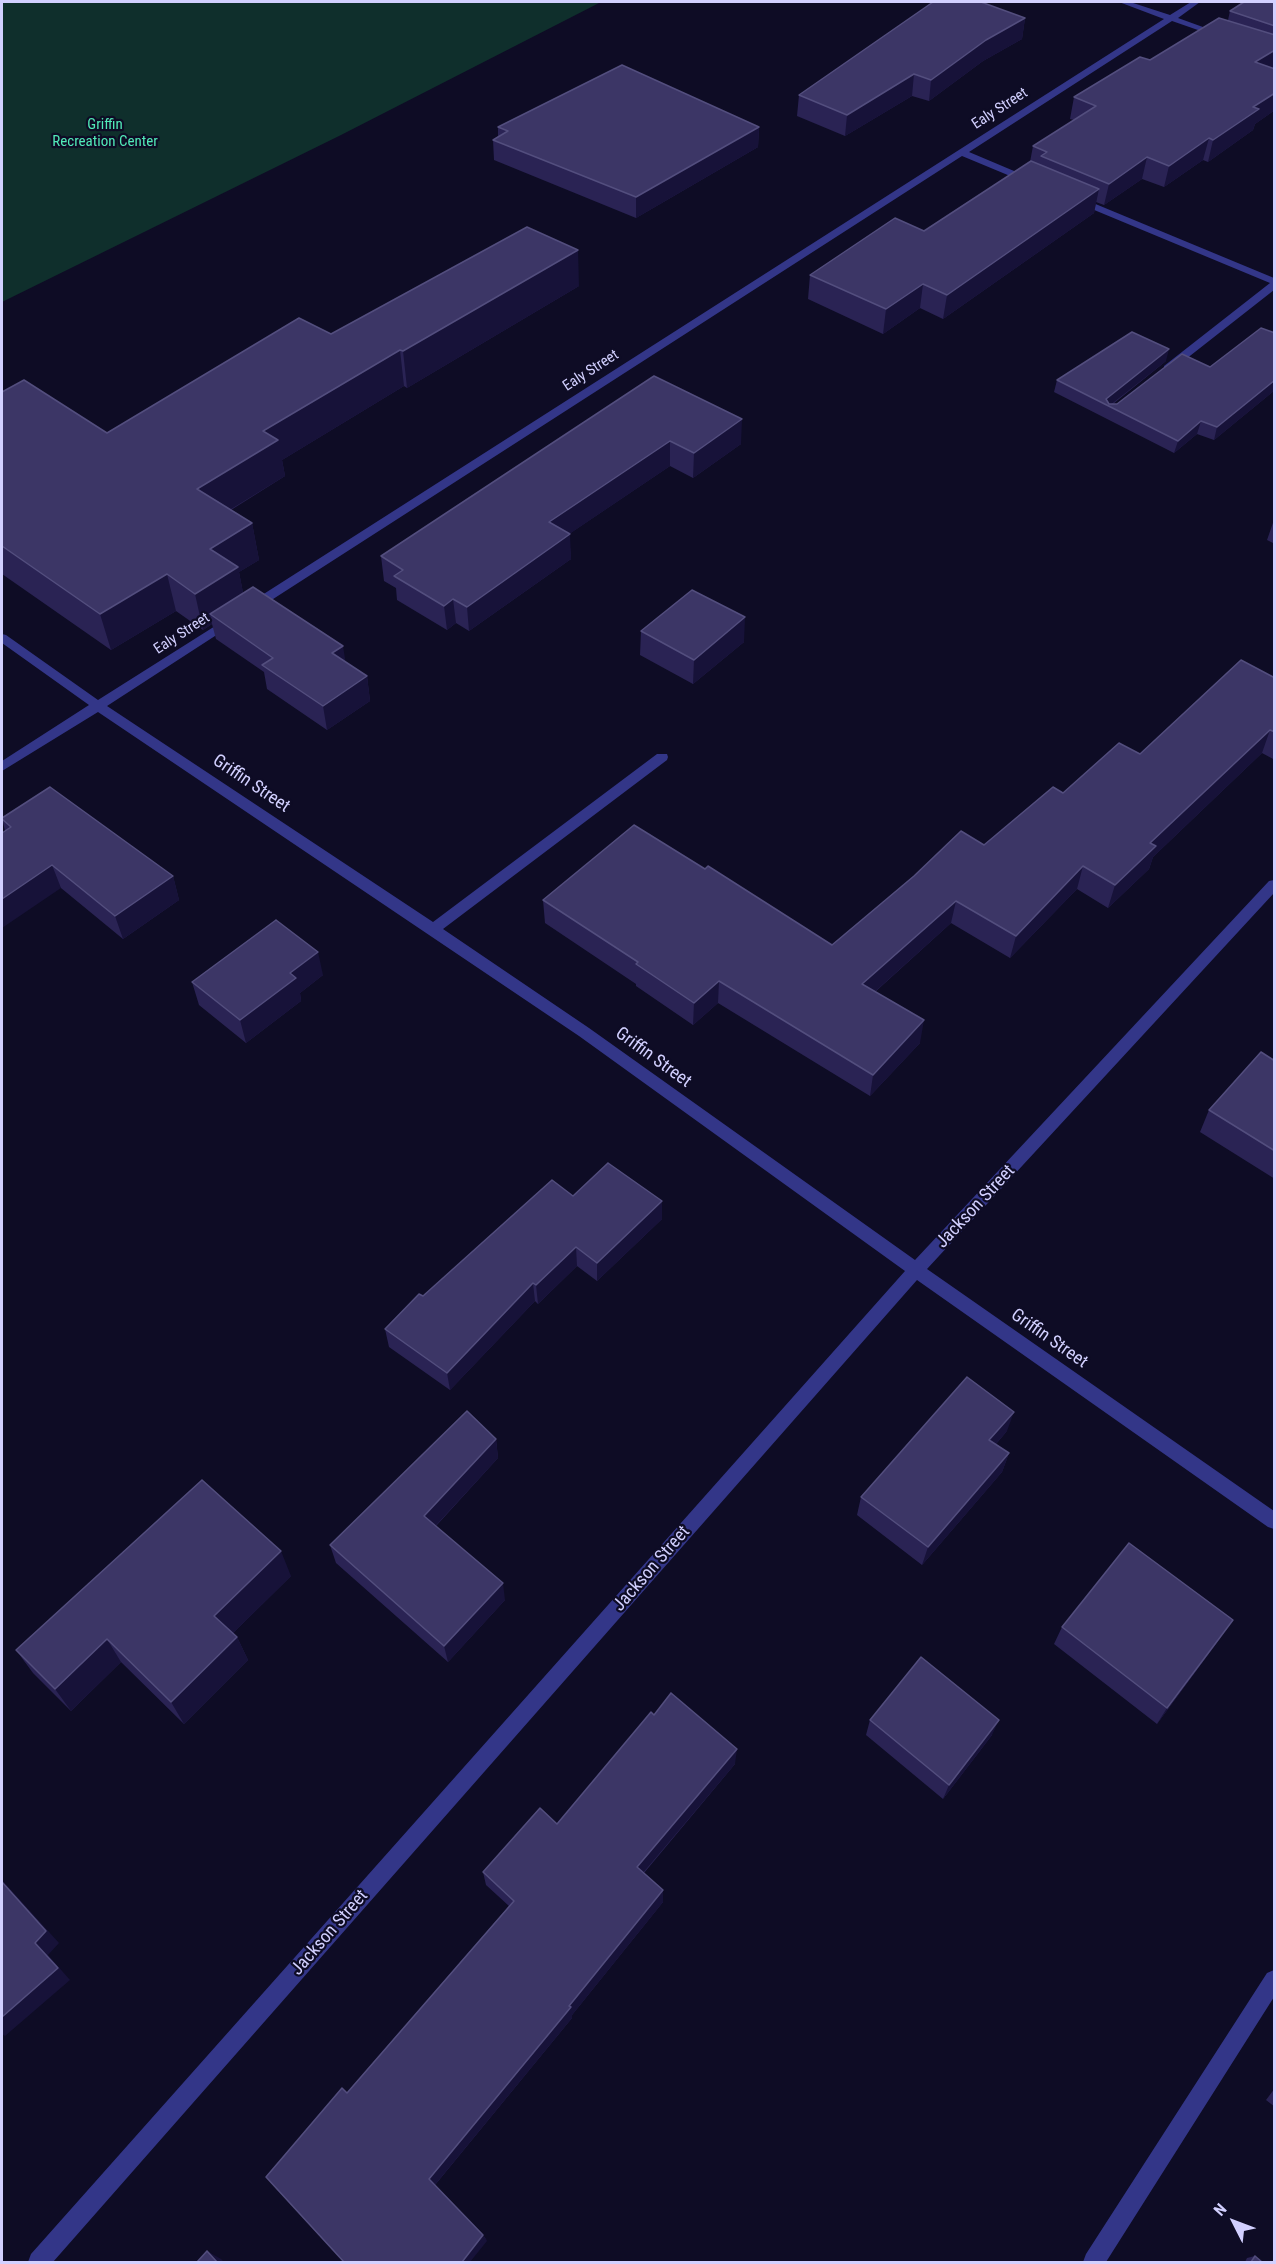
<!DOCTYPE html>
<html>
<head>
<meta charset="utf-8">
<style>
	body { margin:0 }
	#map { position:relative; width:1276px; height:2264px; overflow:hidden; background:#0e0c25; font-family:"Roboto Condensed",sans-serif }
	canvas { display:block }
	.frame { position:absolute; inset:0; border:3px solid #d2d0ff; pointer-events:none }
	.north { position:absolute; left:1204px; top:2192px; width:60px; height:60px; -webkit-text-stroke:4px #0e0c25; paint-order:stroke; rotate:312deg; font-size:16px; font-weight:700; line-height:24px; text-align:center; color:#d2d0ff }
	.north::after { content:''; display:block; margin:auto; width:21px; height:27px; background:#d2d0ff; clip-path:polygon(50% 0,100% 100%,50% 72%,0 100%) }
</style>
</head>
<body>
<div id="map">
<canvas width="1276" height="2264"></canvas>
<div class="frame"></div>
<div class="north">N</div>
</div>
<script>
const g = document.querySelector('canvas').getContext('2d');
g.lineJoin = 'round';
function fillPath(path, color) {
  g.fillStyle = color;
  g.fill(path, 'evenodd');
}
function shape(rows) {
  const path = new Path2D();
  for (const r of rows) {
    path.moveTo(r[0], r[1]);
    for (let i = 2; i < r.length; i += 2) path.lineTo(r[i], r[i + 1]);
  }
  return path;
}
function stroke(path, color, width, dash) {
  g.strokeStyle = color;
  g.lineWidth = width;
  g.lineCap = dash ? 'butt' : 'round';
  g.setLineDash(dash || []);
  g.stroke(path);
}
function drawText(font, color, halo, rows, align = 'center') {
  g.font = font + ' "Roboto Condensed",sans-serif';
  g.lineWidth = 4.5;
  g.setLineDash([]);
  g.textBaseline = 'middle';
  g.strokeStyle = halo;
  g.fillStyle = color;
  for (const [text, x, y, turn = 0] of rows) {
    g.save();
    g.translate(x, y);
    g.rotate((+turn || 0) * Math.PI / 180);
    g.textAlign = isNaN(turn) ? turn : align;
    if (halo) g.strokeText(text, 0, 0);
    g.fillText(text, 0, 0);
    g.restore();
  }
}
fillPath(shape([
	[2,2,601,2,341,135,2,302]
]), '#0f2f2c');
fillPath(shape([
	[1119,2,1130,2,1170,15,1191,2,1200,2,1178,18,1225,35,1218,37,1172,21,969,152,1033,179,1033,183,1027,183,962,156,256,610,248,610,248,604,1164,19,1119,2],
	[1075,198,1081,198,1274,278,1274,290,1172,370,1164,370,1164,366,1270,283,1075,202,1075,198],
	[231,616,235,617,235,623,107,706,433,922,657,754,667,754,668,757,667,760,443,929,589,1028,915,1260,1269,881,1274,880,1274,893,927,1269,1274,1511,1274,1529,1268,1527,917,1280,53,2262,28,2262,31,2254,905,1271,579,1036,98,712,2,771,2,761,89,705,2,643,2,634,6,635,98,700,231,616],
	[1274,1970,1274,1997,1106,2262,1083,2262,1086,2254,1267,1973,1274,1970]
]), '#333688');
fillPath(shape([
	[1275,2,1275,68,1273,69,1275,69,1275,110,1255,124,1253,130,1208,162,1203,160,1164,187,1142,179,1104,205,1096,202,1094,213,943,319,920,308,883,334,808,299,810,275,924,231,1030,162,1033,146,1074,120,1070,119,1074,97,1150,60,1228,20,1230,11],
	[1025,18,1022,39,983,61,929,101,912,96,845,136,797,116,799,95],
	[498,127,759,127,758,147,636,218,494,160,493,140,498,136],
	[579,286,407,388,404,386,282,460,285,476,231,510,252,523,259,560,239,572,243,593,367,676,370,701,327,730,267,689,264,672,216,639,212,624,203,630,176,611,111,650,2,574,2,392,107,433,331,334],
	[1275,333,1275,390,1214,440,1197,434,1174,453,1054,392,1057,380,1166,361,1113,404,1117,404,1210,367],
	[654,376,741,444,693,478,670,466,569,534,571,559,469,631,456,623,447,630,397,600,396,588,384,581,381,556],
	[1275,517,1275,544,1267,540],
	[641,631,744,642,693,684,640,655],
	[1275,678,1275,760,1262,753,1153,857,1149,869,1108,908,1077,889,1010,958,951,923,875,992,920,1043,870,1096,718,1003,693,1025,636,986,636,984,545,923,543,900,705,869,832,945,1063,793,1140,754],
	[2,818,173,876,179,900,123,939,61,888,5,831],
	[323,975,300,993,301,1001,246,1043,199,1005,192,982],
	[1275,1061,1275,1179,1200,1132,1209,1110],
	[573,1196,662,1219,597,1281,577,1266,538,1304,535,1301,450,1390,389,1347,385,1329,423,1296],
	[1007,1431,996,1444,1009,1453,1002,1472,922,1565,857,1515,861,1497],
	[496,1439,498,1458,436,1526,505,1600,448,1662,336,1563,330,1545],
	[291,1576,233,1633,237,1637,248,1660,184,1724,121,1662,71,1711,33,1673,16,1650],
	[1062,1627,1221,1637,1157,1724,1054,1644],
	[654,1715,735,1764,644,1873,663,1902,572,2015,572,2018,435,2185,483,2235,487,2241,347,2093,509,1906,486,1885,483,1872,557,1824],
	[870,1720,992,1735,943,1799,866,1735],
	[1275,2088,1275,2107,1266,2100],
	[1255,2256,1262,2262,1245,2262,1247,2258]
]), '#2a2354');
fillPath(shape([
	[1025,18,1022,39,983,61,929,101,931,80,986,40],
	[1275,50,1275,68,1250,84,1255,62],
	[914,74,912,96,845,136,847,115],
	[1275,93,1275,110,1255,124,1253,130,1208,162,1213,140,1253,107],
	[759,127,758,147,636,218,636,197],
	[1209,138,1203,160,1164,187,1169,166],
	[1147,157,1142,179,1104,205,1109,184],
	[1099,189,1094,213,943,319,947,295],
	[578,250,579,286,407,388,403,351],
	[923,284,920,308,883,334,886,309],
	[1169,349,1166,361,1109,406,1106,399],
	[400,350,404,386,282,460,285,476,205,525,197,489,263,431],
	[1275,380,1275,390,1214,440,1217,427],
	[742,419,741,444,693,478,694,453],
	[1201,421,1197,434,1174,453,1178,441],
	[670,441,670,466,550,547,549,522],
	[252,523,259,560,239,572,245,603,210,614,212,624,203,630,195,594,210,549],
	[570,534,571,559,469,631,467,607],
	[167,574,176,611,111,650,100,614],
	[453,599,456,623,447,630,444,606],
	[745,617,744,642,693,684,694,660],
	[343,646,347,671,332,653],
	[367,676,370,701,327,730,323,706],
	[1270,730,1262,753,1153,857,1149,869,1108,908,1115,885,1150,843],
	[52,865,61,888,2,928,2,899],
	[1083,866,1077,889,1010,958,1016,936],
	[173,876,179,900,123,939,115,916],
	[956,901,951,923,859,1006,862,984],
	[318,952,323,975,300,993,301,1001,246,1043,240,1020,290,973],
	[719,981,718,1003,693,1025,694,1003],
	[924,1020,920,1043,870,1096,873,1075],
	[662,1201,662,1219,597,1281,597,1263],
	[576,1247,577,1266,538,1304,536,1285],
	[533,1283,535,1301,450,1390,447,1373],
	[1014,1412,1007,1431,983,1459,989,1440],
	[496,1439,498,1458,428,1534,424,1516],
	[1009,1453,1002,1472,922,1565,928,1547],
	[281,1551,291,1576,226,1640,214,1616],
	[503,1583,505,1600,448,1662,444,1646],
	[1233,1620,1221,1637,1157,1724,1167,1708],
	[237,1637,248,1660,184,1724,171,1702],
	[107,1639,121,1662,71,1711,55,1689],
	[999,1720,992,1735,943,1799,949,1785],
	[737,1749,735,1764,637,1880,637,1867],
	[2,1880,59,1943,48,1955,70,1980,5,2036,2,2034,2,2017,35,1943,2,1882],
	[663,1890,663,1902,572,2015,572,2018,434,2186,429,2179],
	[483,2235,487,2241,470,2262,462,2262],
	[207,2251,221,2259,224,2262,217,2262]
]), '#171239');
const building = shape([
	[933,2,981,2,1025,18,986,40,931,80,914,74,847,115,799,95,933,2],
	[1244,2,1275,2,1275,26,1230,11,1244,2],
	[1219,18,1275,35,1275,50,1255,62,1275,69,1275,93,1253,107,1259,109,1213,140,1209,138,1169,166,1147,157,1109,184,1041,156,1047,152,1033,146,1096,106,1074,97,1140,57,1150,60,1219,18],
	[622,65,759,127,636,197,493,140,508,131,498,127,622,65],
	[1031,161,1099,189,947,295,923,284,886,309,810,275,895,218,924,231,1031,161],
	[527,227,578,250,403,351,400,350,263,431,278,440,197,489,252,523,210,549,238,567,195,594,167,574,100,614,2,546,2,392,24,380,107,433,299,318,331,334,527,227],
	[1261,328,1275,333,1275,380,1217,427,1201,421,1178,441,1057,380,1132,332,1169,349,1106,399,1109,404,1117,404,1182,354,1210,367,1261,328],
	[654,376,742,419,694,453,670,441,549,522,570,534,467,607,453,599,444,606,394,576,403,570,381,556,654,376],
	[253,587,343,646,332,653,367,676,323,706,262,665,273,658,210,614,253,587],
	[692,590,745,617,694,660,641,631,692,590],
	[1241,660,1275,678,1275,732,1270,730,1150,843,1156,846,1115,885,1083,866,1016,936,956,901,862,984,924,1020,873,1075,719,981,694,1003,636,964,638,962,543,900,634,825,705,869,708,866,832,945,914,876,961,831,984,845,1053,787,1063,793,1119,743,1140,754,1241,660],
	[50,787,173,876,115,916,52,865,2,899,2,833,11,827,2,819,2,818,50,787],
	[276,920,318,952,290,973,296,978,240,1020,192,982,276,920],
	[1261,1052,1275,1061,1275,1151,1209,1110,1261,1052],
	[608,1163,662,1201,597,1263,576,1247,536,1285,533,1283,447,1373,385,1329,419,1294,423,1296,552,1180,573,1196,608,1163],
	[967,1377,1014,1412,989,1440,1009,1453,928,1547,861,1497,967,1377],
	[467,1411,496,1439,424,1516,503,1583,444,1646,330,1545,467,1411],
	[202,1480,281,1551,214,1616,237,1637,171,1702,107,1639,55,1689,16,1650,202,1480],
	[1129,1543,1233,1620,1167,1708,1062,1627,1129,1543],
	[921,1657,999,1720,949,1785,870,1720,921,1657],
	[671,1693,737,1749,637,1867,663,1890,569,2006,571,2007,429,2179,483,2235,462,2262,344,2262,266,2177,342,2088,347,2093,514,1901,483,1872,540,1808,557,1824,651,1712,654,1715,671,1693],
	[2,1882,46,1931,35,1943,58,1968,2,2017,2,1882],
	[207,2251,217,2262,197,2262,207,2251],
	[1255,2256,1262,2262,1251,2262,1255,2256]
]);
fillPath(building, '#3c3666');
stroke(building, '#534e7e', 1.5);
drawText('15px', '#d2d0ff', '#0e0c25', [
	["Ealy Street",1000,109,-33],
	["Ealy Street",591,371,-33],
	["Ealy Street",182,634,-33]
]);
drawText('15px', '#51eab8', '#0e0c25', [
	["Griffin",105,125],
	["Recreation Center",105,142]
]);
drawText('18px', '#d2d0ff', '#0e0c25', [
	["Griffin Street",251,784,34],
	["Griffin Street",653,1058,36],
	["Jackson Street",976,1207,-47],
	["Griffin Street",1049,1339,35],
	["Jackson Street",652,1569,-49],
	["Jackson Street",330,1933,-49]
]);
</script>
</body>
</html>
